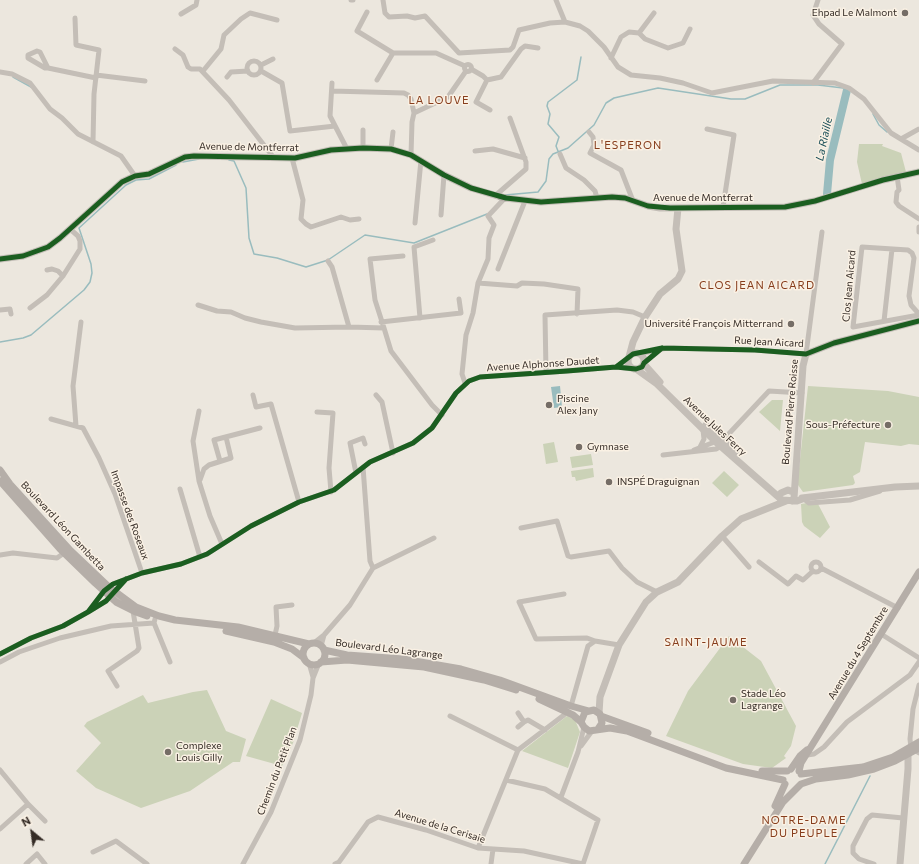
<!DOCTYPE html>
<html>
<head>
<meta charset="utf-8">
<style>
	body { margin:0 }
	#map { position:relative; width:919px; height:864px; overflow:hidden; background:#ece7de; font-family:Commissioner,sans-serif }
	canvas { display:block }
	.north { position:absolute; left:12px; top:812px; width:40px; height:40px; -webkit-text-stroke:3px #faf1e4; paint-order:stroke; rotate:331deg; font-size:11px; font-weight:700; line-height:16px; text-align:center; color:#352c26 }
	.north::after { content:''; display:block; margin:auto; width:14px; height:18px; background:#352c26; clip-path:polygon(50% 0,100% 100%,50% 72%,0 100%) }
</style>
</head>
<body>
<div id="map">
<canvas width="919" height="864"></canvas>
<div class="north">N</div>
</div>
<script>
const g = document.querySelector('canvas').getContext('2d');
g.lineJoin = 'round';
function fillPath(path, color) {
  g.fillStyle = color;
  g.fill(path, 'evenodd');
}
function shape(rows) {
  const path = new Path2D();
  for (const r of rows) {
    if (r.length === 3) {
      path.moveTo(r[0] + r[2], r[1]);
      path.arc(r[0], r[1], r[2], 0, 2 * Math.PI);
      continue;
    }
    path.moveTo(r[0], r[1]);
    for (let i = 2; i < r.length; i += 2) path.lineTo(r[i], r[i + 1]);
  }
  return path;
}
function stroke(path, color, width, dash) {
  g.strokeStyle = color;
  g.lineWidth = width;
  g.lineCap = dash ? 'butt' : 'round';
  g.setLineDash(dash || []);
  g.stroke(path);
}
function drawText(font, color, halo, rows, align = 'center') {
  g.font = font + ' Commissioner,sans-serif';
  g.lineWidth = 3;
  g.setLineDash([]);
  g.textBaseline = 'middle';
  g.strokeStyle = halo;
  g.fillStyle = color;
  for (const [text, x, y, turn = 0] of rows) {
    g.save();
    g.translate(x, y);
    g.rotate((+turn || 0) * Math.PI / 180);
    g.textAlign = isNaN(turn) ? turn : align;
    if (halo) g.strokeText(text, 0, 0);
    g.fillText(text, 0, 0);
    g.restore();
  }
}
fillPath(shape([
	[859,144,883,144,882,146,901,153,906,172,862,184,857,162],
	[808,386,888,391,919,397,919,445,909,444,901,446,865,442,860,472,853,476,855,483,853,485,803,492,798,485,798,478],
	[772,400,783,400,780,431,759,412],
	[554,442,558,462,546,464,543,444],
	[591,454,593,465,572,468,570,457],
	[593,468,594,477,576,481,575,477,572,477,571,471],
	[724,471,739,485,727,497,712,483],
	[807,503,818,504,830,527,820,538,804,526,802,522,801,504],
	[729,636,761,661,796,726,791,746,784,756,786,758,772,768,743,764,666,736,688,691],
	[207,690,226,731,246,739,240,762,233,762,190,791,141,808,96,788,76,771,101,743,84,726,87,722,143,695,148,703,193,692],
	[271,699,302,713,293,743,282,766,246,756],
	[567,716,575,720,580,732,568,768,522,751]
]), '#cbd2b7');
fillPath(shape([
	[560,386,562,407,554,408,551,387]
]), '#99bcbe');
stroke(shape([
	[13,77,31,87],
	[873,114,879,125,887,132],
	[558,151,556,146,559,137,548,124,550,114,547,106,548,102,577,80,581,57],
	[229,160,234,161,246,188,249,238,254,254,277,258,306,267,328,260,365,235,414,243,487,214],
	[183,162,199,159],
	[505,195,538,192,546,181,549,159,553,154,568,148,577,140,594,125,606,103,614,98,658,88,731,99,745,99,780,85,818,85,843,88],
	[0,342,23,338,31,335,84,290,90,282,92,273,91,264,79,228,126,185,136,180,149,179,176,165],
	[825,864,870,776]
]), '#99bcbe', 1.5);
stroke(shape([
	[827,194,830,160,847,90]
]), '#99bcbe', 8);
stroke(shape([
	[351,0,353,0],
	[383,0,385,13,389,17,407,16,415,18,425,16,459,53,510,50,513,47,519,30,550,23,565,22],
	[556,0,565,22,580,26,588,31,604,47,618,67,631,75,660,78,683,83,712,93,773,81,835,83,849,88,864,99,891,133,919,150],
	[367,12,357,31,393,53],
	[181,14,196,5,197,0],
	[75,18,76,45,99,50,94,94,93,142],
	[639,33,645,39,668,48,683,43,690,29],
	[175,49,183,55,188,67,191,69,200,69,229,100,274,158],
	[611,58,621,37,629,32,639,33,654,13],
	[254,68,7],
	[468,68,3.5],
	[261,65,273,59],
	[48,68,40,52,37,51,28,55,28,58,45,68,48,68,96,78],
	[471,69,483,76,487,80,476,102,490,110],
	[203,71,221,49,224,35,241,19,250,13,277,20],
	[261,71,282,83,290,131,335,126],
	[0,72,12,74,30,83,50,109,62,118,78,134,121,156,135,176],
	[96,75,145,81],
	[227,77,231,72,248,71],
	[377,80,393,53,436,53,465,66],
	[487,80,501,77,521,49,525,46,538,48],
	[332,83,330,116,347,149],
	[813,83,842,44,819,24,813,15,818,0],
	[332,91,404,93,408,95,411,99,414,113],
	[707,129,734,135,723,207],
	[363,130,363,148],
	[589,132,593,137,594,145,590,153,621,170,633,201],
	[901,139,919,129],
	[391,149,393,132],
	[475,151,493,149,525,158],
	[560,154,566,168,584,180,595,191,597,198],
	[411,155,412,122,414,113,448,97,466,71],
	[292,158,303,200,301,219,306,224,311,227,341,217,350,220,359,219],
	[897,176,899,190,897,192,896,202,899,206,919,219],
	[496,195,526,169,526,162,510,118],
	[441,215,444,175],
	[415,223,421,160],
	[919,227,919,232],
	[328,261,332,267,349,327,384,328,391,351,432,405,442,415],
	[498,269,525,201],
	[47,270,52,269,58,271,63,276],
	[478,283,517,286,522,283,544,284,578,289,577,314],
	[198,305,217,311,231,312,245,318,261,322,295,328,349,327],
	[30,308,47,295,63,276,80,249,80,241,78,236,70,229],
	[0,310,10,309,11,314],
	[919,314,911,305,909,296,914,258,912,253,908,250,862,247,853,327,919,315],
	[420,318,414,247,433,240],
	[884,321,892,249],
	[381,322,461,313,459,299],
	[384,328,375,300,370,259,403,256],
	[638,354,667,348,755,350,806,354,822,232],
	[644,363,661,349],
	[616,367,628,359],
	[546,372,545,315,617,310,633,312,645,317],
	[465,383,462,374,466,335,473,313,478,283,488,259,489,238,494,225,488,216,505,198],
	[253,395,256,407,271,404,299,502],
	[376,395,382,402,393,453],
	[199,411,193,441,199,481,210,516,222,544],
	[317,412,333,413,329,468,331,492],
	[51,419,83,428,99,458,115,494,142,573],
	[76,426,73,386,81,322],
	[723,440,769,391,802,393],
	[700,447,704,439,703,430],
	[694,450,717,441],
	[663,455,716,449,723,445],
	[220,461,214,440,260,428],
	[356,473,350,443,363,438,365,444],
	[200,480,204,469,209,465,231,458,226,437],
	[180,489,200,557],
	[804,499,809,503,850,500,880,491],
	[521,528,557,521,568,556,571,557,609,551,622,568,637,582,657,592],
	[722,536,749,567],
	[0,555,13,553,57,558,64,553],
	[816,567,5],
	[759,562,788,584,796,576,803,580,813,571],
	[373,568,434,538],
	[821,568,898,608],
	[111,594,126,603],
	[564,594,519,602,536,639,587,638,595,641],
	[88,612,104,591,113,584,142,573,181,564,207,554,251,526,299,502,334,490,370,462,413,443,432,428,456,393,469,381,480,377,567,371,616,367,633,369],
	[155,619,154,623,170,662],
	[881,634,919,658],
	[275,635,277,626,276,607,292,605],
	[314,643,324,635,350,605,373,568,370,561,363,467],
	[321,646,324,635],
	[0,654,31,638,63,626,88,612,106,601,125,580],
	[0,662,19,652,60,638,111,626,154,623],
	[309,663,313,677],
	[919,685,913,709,910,739,911,748,919,753],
	[117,686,108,671,137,651,139,648,133,611],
	[571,706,588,646,595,641,619,645],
	[518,713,524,722,528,720,545,730],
	[450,716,518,750],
	[518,727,524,722],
	[581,746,592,731],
	[806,753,807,755,814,754,824,747,847,722,910,675,919,662],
	[0,770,28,804,45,821],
	[506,780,545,789,598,820,583,864],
	[561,797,578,752,584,727],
	[0,829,28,804],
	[478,848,518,750,564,715],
	[93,852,116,841,147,864],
	[26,864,37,854,45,864],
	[243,864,271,812,300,740,311,695,313,678,319,663],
	[335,864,339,862,368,822,378,817,426,830,478,848,524,851,583,864],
	[491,864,493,849],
	[874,864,859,859,853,853,853,846,867,819,872,815,903,818]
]), '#c4beb7', 5);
stroke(shape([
	[505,198,541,202,612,197,625,198,648,206,660,208,785,207,815,201,883,180,919,172],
	[0,259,23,256,48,247,60,238,122,182,135,176,149,174,185,157,194,156,295,158,331,150,363,148,391,149,411,155,444,175,471,188,501,197],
	[636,361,8],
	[629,357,633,342,645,317,660,294,678,279,682,271,676,229,678,208],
	[644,364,660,382],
	[636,369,657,384,716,442,782,500,797,501,805,498],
	[706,425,735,452],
	[781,493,788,490,793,492],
	[802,498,895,487,919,486],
	[792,501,794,498,803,366,806,354,834,343,919,321],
	[599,713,600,697,619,645,646,602,657,592,678,582,722,536,741,519,786,501],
	[900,864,908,769,908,755]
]), '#c4beb7', 7);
stroke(shape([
	[501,197,505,198],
	[0,470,10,484,71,551,109,587,136,607,159,616,175,620,238,627,309,644],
	[0,481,60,549,95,583,116,602,136,612,147,616],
	[226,631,274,642,292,649,304,658],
	[314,654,11],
	[324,650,347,655,403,659,461,669,500,680,571,706,589,711],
	[321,662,347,660,424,667,484,680,516,690],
	[539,699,573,715,581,722],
	[601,716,648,733],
	[598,729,602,723,600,714,594,710,585,712,581,722,584,727,589,731,610,728,627,731,726,768,783,780],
	[791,769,800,756,807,750],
	[762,771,787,771],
	[799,771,801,763,919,572],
	[801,774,863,767,893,757,919,742],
	[775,806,785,784],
	[744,864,783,802,801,784,816,779,848,775,874,769,895,761,919,748]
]), '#b5aea8', 7);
stroke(shape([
	[0,259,23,256,48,247,60,238,122,182,135,176,149,174,185,157,194,156,295,158,331,150,363,148,391,149,411,155,444,175,471,188,506,198,541,202,612,197,625,198,648,206,670,208,785,207,815,201,883,180,919,172],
	[616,367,633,354,662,348,755,350,806,354,834,343,919,321],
	[88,612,104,591,113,584,142,573,181,564,207,554,251,526,299,502,334,490,370,462,413,443,432,428,456,393,469,381,480,377,567,371,616,367,636,369,642,367,644,363,662,348],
	[0,654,31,638,63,626,88,612,106,601,126,579]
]), '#1b5e20', 5);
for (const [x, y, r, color] of [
	[905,13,4,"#756d66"],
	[791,324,4,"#756d66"],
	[549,405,4,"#756d66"],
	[888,425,4,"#756d66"],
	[579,447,4,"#756d66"],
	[609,482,4,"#756d66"],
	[733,700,4,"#756d66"],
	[168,752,4,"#756d66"]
]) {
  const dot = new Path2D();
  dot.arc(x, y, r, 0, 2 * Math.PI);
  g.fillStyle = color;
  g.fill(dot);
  stroke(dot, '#faf1e4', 1.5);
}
drawText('10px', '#352c26', '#faf1e4', [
	["Ehpad Le Malmont",897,13,"right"],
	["Université François Mitterrand",783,324,"right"],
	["Piscine",557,399],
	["Alex Jany",557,411],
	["Sous-Préfecture",880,425,"right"],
	["Gymnase",587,447],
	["INSPÉ Draguignan",617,482],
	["Stade Léo",741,694],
	["Lagrange",741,706],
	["Complexe",176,746],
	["Louis Gilly",176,758]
], 'left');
drawText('10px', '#352c26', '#faf1e4', [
	["Avenue de Montferrat",249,147,1],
	["Avenue de Montferrat",703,198],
	["Clos Jean Aicard",849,286,-85],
	["Rue Jean Aicard",769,342,3],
	["Avenue Alphonse Daudet",543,364,-4],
	["Boulevard Pierre Roisse",790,412,-85],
	["Avenue Jules Ferry",715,426,43],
	["Impasse des Roseaux",130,515,70],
	["Boulevard Léon Gambetta",63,526,47],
	["Boulevard Léo Lagrange",389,649,7],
	["Avenue du 4 Septembre",858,653,-59],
	["Chemin du Petit Plan",277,771,-69],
	["Avenue de la Cerisaie",440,826,17]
]);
g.letterSpacing = '1px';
drawText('11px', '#873d1c', '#faf1e4', [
	["LA LOUVE",439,100],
	["L'ESPERON",628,145],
	["CLOS JEAN AICARD",757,285],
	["SAINT-JAUME",706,642],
	["NOTRE-DAME",804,820],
	["DU PEUPLE",804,833]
]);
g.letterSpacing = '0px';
drawText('italic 11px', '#1a4f58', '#faf1e4', [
	["La Riaille",824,139,-78]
]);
</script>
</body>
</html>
